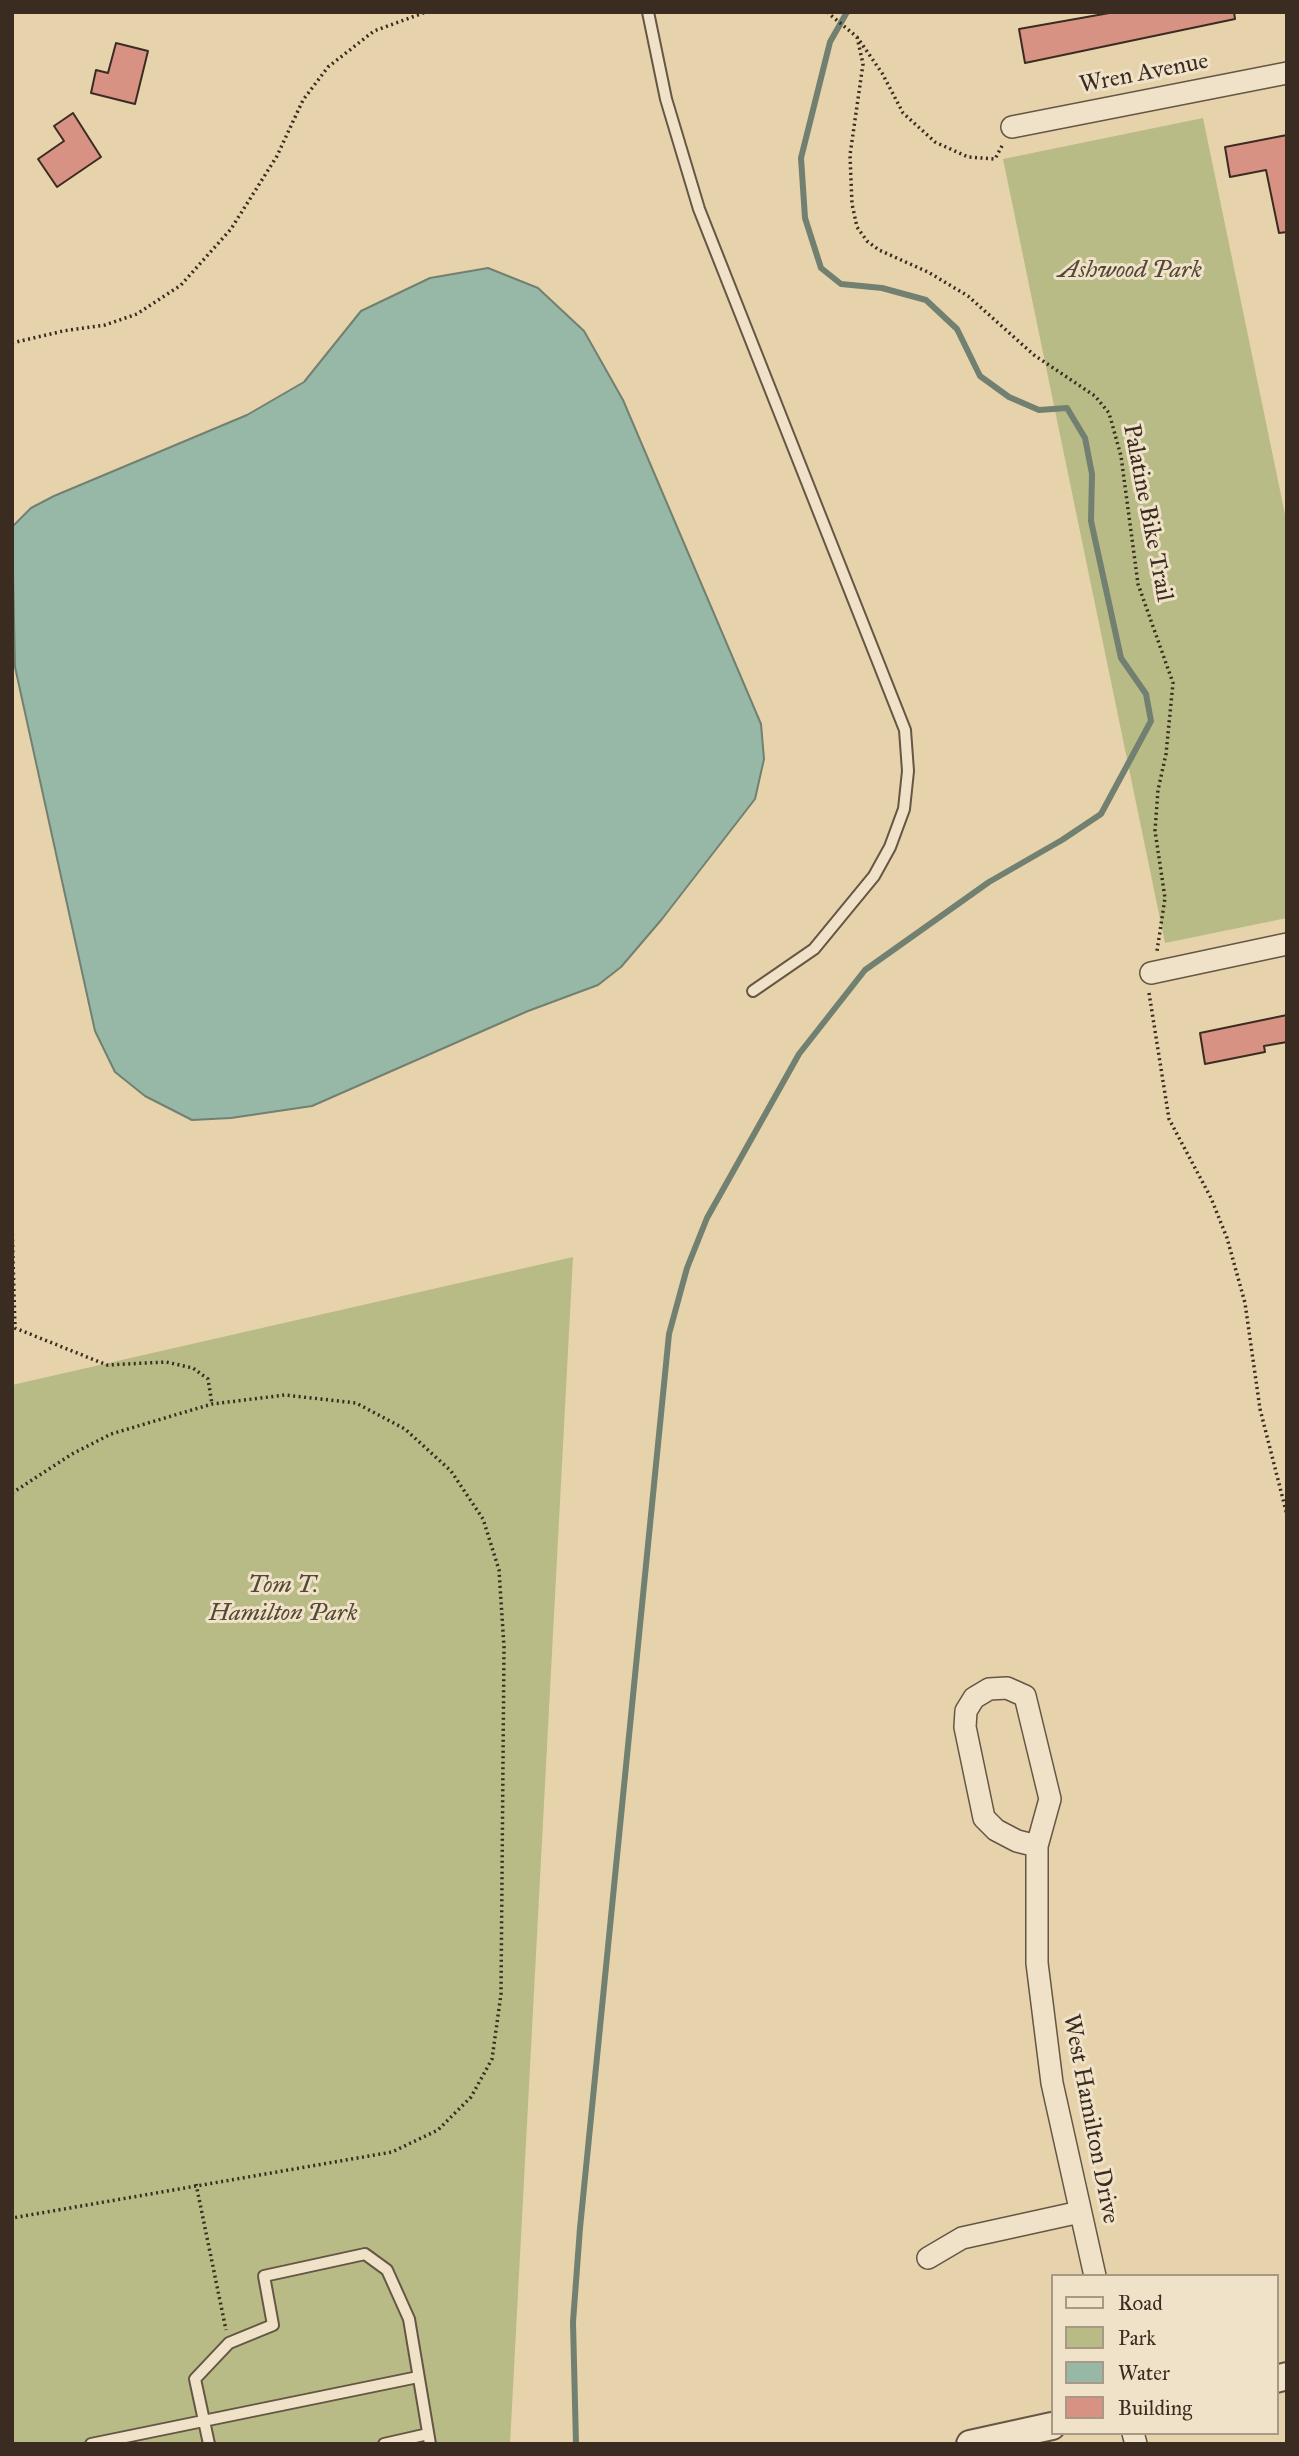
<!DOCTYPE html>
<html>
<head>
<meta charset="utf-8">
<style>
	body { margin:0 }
	#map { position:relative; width:1299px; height:2456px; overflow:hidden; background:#e7d3ab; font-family:"IM FELL Great Primer",serif }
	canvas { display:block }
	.frame { position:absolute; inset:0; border:14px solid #3b2c22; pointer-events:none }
	.legend { position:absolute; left:1051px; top:2274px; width:228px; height:161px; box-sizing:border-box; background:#efe2c8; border:2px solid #a79986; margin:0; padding:9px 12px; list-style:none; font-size:21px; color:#3b2c22 }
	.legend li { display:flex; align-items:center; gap:14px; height:35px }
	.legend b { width:35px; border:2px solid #a79986 }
</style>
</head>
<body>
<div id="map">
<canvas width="1299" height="2456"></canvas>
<div class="frame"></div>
<ul class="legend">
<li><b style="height:9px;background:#efe2c8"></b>Road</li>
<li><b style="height:19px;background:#b9bb87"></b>Park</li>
<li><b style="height:19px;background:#97b8a6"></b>Water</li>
<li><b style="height:19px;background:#d89283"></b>Building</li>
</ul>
</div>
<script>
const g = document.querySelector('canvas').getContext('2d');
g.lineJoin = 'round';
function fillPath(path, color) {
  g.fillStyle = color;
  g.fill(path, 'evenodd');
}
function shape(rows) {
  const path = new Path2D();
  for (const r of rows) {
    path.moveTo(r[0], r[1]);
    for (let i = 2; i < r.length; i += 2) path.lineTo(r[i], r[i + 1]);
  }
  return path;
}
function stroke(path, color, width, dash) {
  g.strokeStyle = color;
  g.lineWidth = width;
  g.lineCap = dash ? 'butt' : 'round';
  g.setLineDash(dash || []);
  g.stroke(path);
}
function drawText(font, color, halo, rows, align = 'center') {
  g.font = font + ' "IM FELL Great Primer",serif';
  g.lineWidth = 6;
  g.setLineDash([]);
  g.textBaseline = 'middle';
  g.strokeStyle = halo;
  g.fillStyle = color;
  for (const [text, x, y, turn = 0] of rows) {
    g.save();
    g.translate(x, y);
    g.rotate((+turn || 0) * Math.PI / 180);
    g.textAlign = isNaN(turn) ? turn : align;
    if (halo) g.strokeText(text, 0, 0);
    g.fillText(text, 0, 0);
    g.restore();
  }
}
fillPath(shape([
	[1203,118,1287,524,1287,918,1165,943,1003,159],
	[573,1257,510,2444,12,2444,12,1385]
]), '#b9bb87');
const water = shape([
	[488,268,538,288,584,331,623,400,761,724,764,759,755,799,662,919,621,967,598,985,528,1011,312,1106,231,1118,192,1120,145,1096,115,1072,95,1031,15,667,12,527,31,508,54,496,247,415,304,382,361,311,430,278,488,268]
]);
fillPath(water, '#97b8a6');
stroke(water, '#728071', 2);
stroke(shape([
	[576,2444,573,2322,580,2228,669,1334,687,1268,707,1218,799,1054,865,970,989,882,1062,840,1101,814,1151,721,1146,694,1121,658,1091,521,1092,474,1085,438,1067,408,1039,410,1009,397,980,376,957,329,926,300,882,288,841,284,821,268,805,218,801,158,830,42,847,12]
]), '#728071', 6);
const building = shape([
	[1115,12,1234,12,1235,19,1025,63,1019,29,1115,12],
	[116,43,148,51,135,104,91,93,96,70,108,73,116,43],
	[73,113,101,157,57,187,38,159,64,141,54,126,73,113],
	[1287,135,1287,232,1279,233,1266,170,1230,177,1225,147,1287,135],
	[1287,1015,1287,1042,1264,1046,1265,1052,1205,1064,1200,1033,1287,1015]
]);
fillPath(building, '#d89283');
stroke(building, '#3b2c22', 2);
const service = shape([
	[648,12,666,99,699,209,905,730,908,771,904,809,890,847,874,876,814,949,753,991],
	[91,2444,418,2377],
	[209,2444,195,2379,229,2343,273,2325,264,2276,365,2254,387,2270,409,2319,430,2444],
	[384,2444,428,2434]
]);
const minor = shape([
	[1012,127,1287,73],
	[1151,973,1287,944],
	[1037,1846,1017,1841,996,1830,984,1818,965,1727,966,1711,974,1698,989,1689,1007,1688,1025,1696,1050,1799,1037,1846,1037,1963,1052,2083,1095,2276],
	[928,2258,962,2238,1080,2212],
	[1133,2433,1136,2444]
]);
const tertiary = shape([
	[1276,2379,1287,2376],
	[970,2444,1052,2426]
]);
stroke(service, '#665644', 14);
stroke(minor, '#665644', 24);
stroke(tertiary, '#665644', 30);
stroke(shape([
	[827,12,857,37,882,73,903,113,935,142,968,157,995,159,1003,144],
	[857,37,863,64,850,155,852,204,857,227,867,241,879,250,928,272,968,296,1034,355,1095,396,1109,413,1121,456,1138,584,1173,683,1166,754,1158,790,1155,831,1165,898,1157,951],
	[12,343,63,331,105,325,137,314,181,285,231,229,277,156,303,100,328,67,374,31,426,12],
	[1149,993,1169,1119,1211,1198,1227,1238,1245,1303,1260,1409,1287,1515],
	[12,1223,15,1328,107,1365,166,1362,193,1368,208,1379,212,1404],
	[12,1493,72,1454,111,1434,212,1404,285,1395,356,1403,405,1429,451,1471,483,1519,499,1570,504,1647,501,1994,492,2059,471,2097,438,2130,392,2152,12,2218],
	[196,2184,226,2330]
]), '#3b2c22', 3.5, [2, 3.5]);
stroke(service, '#efe2c8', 10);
stroke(minor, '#efe2c8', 21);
stroke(tertiary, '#efe2c8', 26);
drawText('24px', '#3b2c22', '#efe2c8', [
	["Wren Avenue",1144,74,-11],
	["Palatine Bike Trail",1147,513,79],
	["West Hamilton Drive",1090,2119,79]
]);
drawText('italic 24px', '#544936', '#efe2c8', [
	["Ashwood Park",1130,271],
	["Tom T.",283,1586],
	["Hamilton Park",283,1614]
]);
</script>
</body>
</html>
